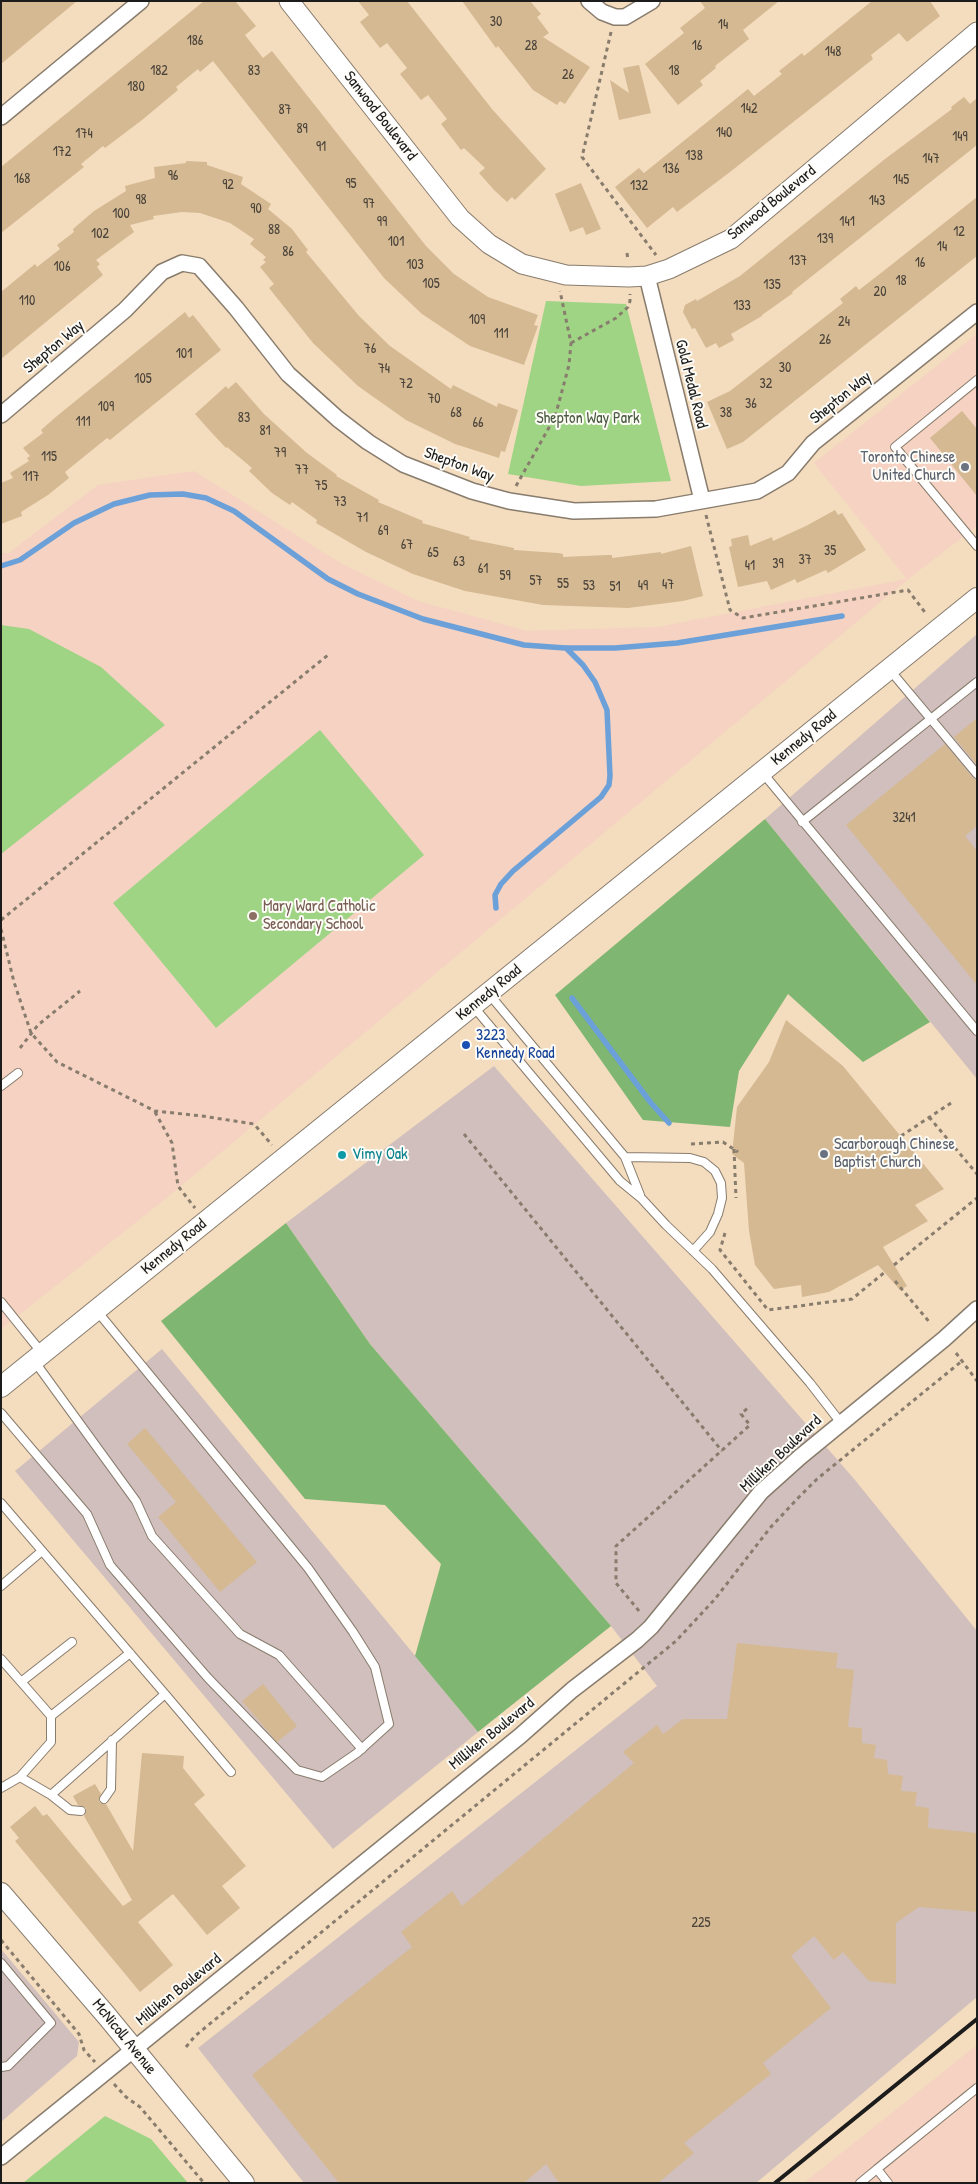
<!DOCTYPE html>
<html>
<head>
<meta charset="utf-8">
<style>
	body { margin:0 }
	#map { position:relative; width:978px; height:2184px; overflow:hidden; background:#f4dcbe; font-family:"Patrick Hand",sans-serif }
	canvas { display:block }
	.frame { position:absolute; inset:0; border:2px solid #1c1c1c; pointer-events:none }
</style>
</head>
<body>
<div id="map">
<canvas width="978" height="2184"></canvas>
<div class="frame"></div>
</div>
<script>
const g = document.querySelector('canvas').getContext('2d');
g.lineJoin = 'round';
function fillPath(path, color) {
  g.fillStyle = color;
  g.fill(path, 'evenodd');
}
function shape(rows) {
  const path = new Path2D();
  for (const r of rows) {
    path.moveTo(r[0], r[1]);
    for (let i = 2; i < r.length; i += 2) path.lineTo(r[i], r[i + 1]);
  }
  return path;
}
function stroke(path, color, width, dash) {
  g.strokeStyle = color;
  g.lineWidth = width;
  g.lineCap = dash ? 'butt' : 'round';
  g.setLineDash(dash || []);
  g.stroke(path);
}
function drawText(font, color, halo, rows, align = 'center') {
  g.font = font + ' "Patrick Hand",sans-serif';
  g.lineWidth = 4;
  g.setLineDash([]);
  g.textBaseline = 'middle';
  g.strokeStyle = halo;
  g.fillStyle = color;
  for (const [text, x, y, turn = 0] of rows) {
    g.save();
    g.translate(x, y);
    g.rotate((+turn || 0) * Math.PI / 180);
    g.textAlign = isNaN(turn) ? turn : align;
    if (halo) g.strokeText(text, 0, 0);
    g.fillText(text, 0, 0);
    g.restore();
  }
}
fillPath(shape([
	[977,334,977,526,908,579,164,1200,1,1329,1,553,9,553,98,485,194,471,342,564,418,601,527,631,658,627,907,579,814,463],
	[977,2045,977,2183,804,2183]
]), '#f5d2c2');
fillPath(shape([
	[977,634,977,1079,765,819],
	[494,1066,855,1480,977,1631,977,1997,756,2183,304,2183,198,2048,657,1686,611,1626,370,1344,286,1223],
	[162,1349,478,1732,333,1849,15,1471],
	[1,1949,79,2042,77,2056,1,2122]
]), '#d1bfbd');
fillPath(shape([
	[546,301,626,304,671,481,581,486,508,474],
	[1,625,29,629,101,667,165,725,1,854],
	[320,730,424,855,216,1028,113,903],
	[105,2116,151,2139,188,2183,23,2183]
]), '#9fd485');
fillPath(shape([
	[765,819,930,1022,863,1062,788,994,739,1071,730,1127,643,1120,555,995],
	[286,1223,370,1344,611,1626,478,1732,415,1656,441,1564,385,1505,305,1499,161,1321]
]), '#7fb672');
stroke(shape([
	[1,566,20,560,74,523,114,504,150,495,183,494,206,498,234,511,328,579,358,594,423,619,524,645,565,648,615,648,677,643,842,616],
	[496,908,495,895,501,884,513,871,601,797,609,785,610,776,607,710,595,682,583,665,566,648],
	[572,998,651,1103,669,1123]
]), '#6ca0d8', 5.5);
fillPath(shape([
	[1,1,77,1,1,64],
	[204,1,235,1,256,26,245,35,263,58,272,51,426,246,454,274,488,297,538,315,534,325,538,326,524,365,470,346,422,314,384,278,213,61,200,72,198,69,176,87,178,90,142,120,105,148,103,146,81,164,84,167,1,233,1,167],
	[358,1,407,1,492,109,546,169,515,200,512,197,507,202,494,190,479,173,485,168,464,148,461,150,441,124,447,119,428,95,421,100,400,74,407,68,387,43,380,48,360,22,369,15],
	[462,1,530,1,541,14,537,17,549,33,543,37,590,67,565,104,560,101,557,105,533,90,498,46,496,48],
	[700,1,779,1,743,30,749,39,715,66,716,68,700,81,703,85,678,105,645,64,684,33,680,28,705,8],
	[872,1,930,1,940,16,907,42,899,33,871,55,873,59,730,172,677,212,673,207,647,228,615,187,639,168,644,173,748,89,754,96,782,74,779,71,802,53,804,56],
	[639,65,651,113,619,120,610,80,629,93,623,68],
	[964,97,970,104,977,98,977,145,792,292,793,293,762,315,762,316,731,334,734,340,719,348,716,343,706,348,695,328,692,329,683,312,685,305,696,299,697,301,740,276,885,159,952,109,951,107],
	[186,161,207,162,207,165,243,177,241,184,271,204,268,209,292,229,308,250,306,252,359,316,390,346,451,389,453,385,497,407,498,403,518,410,505,452,501,451,499,458,455,444,406,420,358,386,313,343,269,288,274,284,260,267,266,262,263,260,266,257,250,244,254,239,230,223,200,213,182,212,153,216,154,219,130,225,134,232,96,260,100,264,97,267,103,275,1,359,1,292,35,264,37,267,60,249,57,245,74,232,73,229,94,211,126,191,125,186,155,178,154,167,186,163],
	[581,183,601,229,586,235,583,227,570,232,555,194],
	[977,197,977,256,743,442,727,449,707,402,730,391,843,303,840,299,856,286,859,290,881,273],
	[185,312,189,318,193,315,221,350,110,440,107,438,65,472,69,478,48,495,21,512,22,516,1,524,1,483,13,478,10,473,29,461,27,458,30,456,23,448,43,433,41,430,57,416],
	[236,382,264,414,307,453,337,475,336,476,379,500,378,502,423,521,422,523,470,537,469,539,514,548,514,550,558,553,563,554,563,557,607,555,612,555,612,558,661,552,661,554,691,546,703,596,683,601,628,608,543,605,465,591,413,574,366,552,316,523,317,520,292,502,290,505,272,493,249,471,252,468,227,447,226,448,211,432,195,414,226,386,228,389],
	[962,411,977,429,977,496,930,438],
	[835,510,838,515,842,513,866,550,828,573,826,570,797,583,795,579,771,590,767,581,738,587,729,547,732,546,731,539,748,535,750,546,772,537,773,541,806,526],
	[977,718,977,765,954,737],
	[945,744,973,778,977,780,977,826,965,836,977,851,977,985,846,825],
	[786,1020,843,1066,944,1189,915,1205,928,1221,883,1247,907,1286,900,1290,878,1265,829,1292,802,1297,801,1285,774,1289,755,1265,749,1231,744,1163,732,1154,737,1107,769,1062],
	[145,1428,257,1562,220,1592,158,1517,176,1502,127,1444],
	[737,1643,838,1653,836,1668,854,1670,848,1727,862,1728,862,1743,876,1745,874,1758,887,1760,888,1774,903,1776,901,1791,917,1792,915,1806,929,1808,928,1828,977,1833,977,1912,919,1907,896,1923,896,1984,869,1981,843,1952,834,1960,814,1936,791,1956,831,2008,763,2063,771,2074,684,2143,694,2153,658,2183,559,2183,546,2164,524,2183,339,2183,252,2075,412,1947,401,1932,452,1891,462,1906,634,1763,623,1752,657,1725,663,1734,683,1719,727,1719],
	[263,1684,297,1726,277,1742,242,1701],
	[142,1753,184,1756,183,1768,205,1795,194,1804,246,1866,222,1886,240,1908,207,1935,173,1894,138,1922,173,1965,140,1992,15,1841,19,1838,10,1827,35,1806,43,1816,47,1814,123,1906,132,1900,84,1816,86,1812,86,1808,78,1805,73,1796,95,1784,101,1794,99,1802,106,1804,133,1851]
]), '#d5b992');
const service = shape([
	[977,380,895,447,977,546],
	[889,669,977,774],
	[762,772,977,1031],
	[802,822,977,682],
	[489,994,625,1157,640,1195],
	[473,1006,620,1181,642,1199,666,1225,712,1269,810,1383,841,1423],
	[1,1086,18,1073],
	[625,1157,690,1158,704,1162,715,1171,721,1183,722,1198,718,1214,710,1232,693,1251],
	[1,1302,42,1353],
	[35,1362,136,1501,152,1536,240,1634,279,1655,362,1749],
	[1,1413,87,1514,110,1565,208,1678,297,1770,322,1777,357,1753,389,1724,375,1667,353,1632,308,1568,97,1311],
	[1,1503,165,1694],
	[1,1586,42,1551],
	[1,1659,51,1716,51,1742,20,1777],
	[21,1682,72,1642],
	[51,1716,130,1653],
	[1,1788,20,1777,51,1795,165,1694,231,1772],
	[51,1795,70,1810,81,1811],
	[104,1799,111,1789,112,1740],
	[1,1963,51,2023,8,2066,1,2067],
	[860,2183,877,2169],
	[888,2183,877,2169,977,2088]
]);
const minor = shape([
	[589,1,602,12,615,17,625,17,652,1],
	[1,117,141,1],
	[647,276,702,500],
	[1,415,125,310,162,272,182,263,199,266,236,308,288,374,338,419,368,442,403,464,472,491,509,501,574,511,656,509,757,491,788,473,813,443,977,312],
	[1,2157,520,1736,572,1690,637,1640,651,1627,761,1492,800,1457,944,1339,977,1309]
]);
const tertiary = shape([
	[289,1,460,218,489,244,522,264,566,275,629,277,647,276,669,269,731,239,977,32]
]);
const secondary = shape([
	[1,1387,977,598],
	[1,1893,106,2015,244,2183]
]);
stroke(service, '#887c6d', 10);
stroke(minor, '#887c6d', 18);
stroke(tertiary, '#887c6d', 21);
stroke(secondary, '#887c6d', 22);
stroke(shape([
	[611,32,582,157,656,255],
	[627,253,628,260],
	[571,343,616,318,628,307,630,301,630,294],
	[516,486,555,417,569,365,571,343,560,291],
	[706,515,730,610,743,618,908,590,927,615],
	[1,920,328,655],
	[1,929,14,982,31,1033,57,1062,155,1111,202,1116,254,1124,272,1145],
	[20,1048,38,1025,80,991],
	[155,1112,172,1143,178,1186,195,1208],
	[929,1117,977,1174],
	[464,1134,722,1451],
	[901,1136,951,1103],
	[691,1144,723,1142,738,1152],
	[734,1149,736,1198],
	[725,1233,720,1250,768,1310,852,1299,885,1272],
	[894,1265,977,1198],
	[895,1281,931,1324],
	[956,1353,977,1381],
	[639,1611,616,1583,616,1546,750,1425,741,1414,750,1406],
	[1,1940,79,2034,84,2050,95,2062],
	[186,2047,195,2036,676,1641,715,1599,770,1528,799,1497,817,1479,962,1361],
	[114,2084,126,2097,140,2107,204,2183]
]), '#887c6d', 3, [4, 4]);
stroke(service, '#fff', 8);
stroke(minor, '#fff', 15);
stroke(tertiary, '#fff', 19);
stroke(secondary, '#fff', 20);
stroke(shape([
	[775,2183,977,2019]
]), '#1c1c1c', 4);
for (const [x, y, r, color] of [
	[965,467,5,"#6b7280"],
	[253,916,5,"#8d6e63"],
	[466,1045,5,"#1a4fb4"],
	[824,1154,5,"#6b7280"],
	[342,1155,5,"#0f9aa8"]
]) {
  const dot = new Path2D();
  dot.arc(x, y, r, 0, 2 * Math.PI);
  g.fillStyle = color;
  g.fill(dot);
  stroke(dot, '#fdfcf7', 2);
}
drawText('14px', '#4a433a', null, [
	["30",496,22],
	["14",723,25],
	["186",195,41],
	["28",531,46],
	["16",697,46],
	["148",833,52],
	["182",159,71],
	["83",254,71],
	["18",674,71],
	["26",568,75],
	["180",136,87],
	["142",749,109],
	["87",285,110],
	["89",302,129],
	["140",724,133],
	["174",84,134],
	["149",960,137],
	["91",321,147],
	["172",62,152],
	["138",694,156],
	["147",931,159],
	["136",671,169],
	["96",173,176],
	["168",22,179],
	["145",901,180],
	["95",351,184],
	["92",228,185],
	["132",639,186],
	["98",141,200],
	["143",877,201],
	["97",369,204],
	["90",256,209],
	["100",121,214],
	["99",382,222],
	["141",847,222],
	["88",274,230],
	["12",959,232],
	["102",100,234],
	["139",825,239],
	["101",396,242],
	["14",942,247],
	["86",288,252],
	["137",798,261],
	["16",920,263],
	["103",415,265],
	["106",62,267],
	["18",901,281],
	["105",431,284],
	["135",772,285],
	["20",880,292],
	["110",27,301],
	["133",742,306],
	["109",477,320],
	["24",844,322],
	["111",501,334],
	["26",825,340],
	["76",370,349],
	["101",184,354],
	["30",785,368],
	["74",384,369],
	["105",143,379],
	["72",406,384],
	["32",766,384],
	["70",434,399],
	["36",751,404],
	["109",106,407],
	["68",456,413],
	["38",726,413],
	["83",244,418],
	["111",83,422],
	["66",478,423],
	["81",265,431],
	["79",280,453],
	["115",49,457],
	["77",302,470],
	["117",31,477],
	["75",321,486],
	["73",340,502],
	["71",362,518],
	["69",383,531],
	["67",407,545],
	["35",830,551],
	["65",433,553],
	["37",805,560],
	["63",459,562],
	["39",778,564],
	["41",750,566],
	["61",483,569],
	["59",505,576],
	["57",536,581],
	["55",563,584],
	["47",668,585],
	["53",589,586],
	["49",643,586],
	["51",615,587],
	["3241",904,818],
	["225",701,1923]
]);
drawText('16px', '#1c1c1c', '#fdfcf7', [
	["Sanwood Boulevard",380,116,52],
	["Sanwood Boulevard",772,203,-39],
	["Shepton Way",54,347,-40],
	["Gold Medal Road",691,384,76],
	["Shepton Way",841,398,-39],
	["Shepton Way",459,465,20],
	["Kennedy Road",804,738,-39],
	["Kennedy Road",489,993,-39],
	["Kennedy Road",174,1247,-39],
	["Milliken Boulevard",781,1454,-43],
	["Milliken Boulevard",492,1734,-39],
	["Milliken Boulevard",179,1990,-39],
	["McNicoll Avenue",124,2037,51]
]);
drawText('16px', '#4a5c41', '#fdfcf7', [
	["Shepton Way Park",588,419]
]);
drawText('16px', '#5b616d', '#fdfcf7', [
	["Toronto Chinese",955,458],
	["United Church",955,476],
	["Scarborough Chinese",834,1145,"left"],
	["Baptist Church",834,1163,"left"]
], 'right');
drawText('16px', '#785e54', '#fdfcf7', [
	["Mary Ward Catholic",263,907],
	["Secondary School",263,925]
], 'left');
drawText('16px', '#164399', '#fdfcf7', [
	["3223",476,1036],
	["Kennedy Road",476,1054]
], 'left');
drawText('16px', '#0d838f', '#fdfcf7', [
	["Vimy Oak",352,1155]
], 'left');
</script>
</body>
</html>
